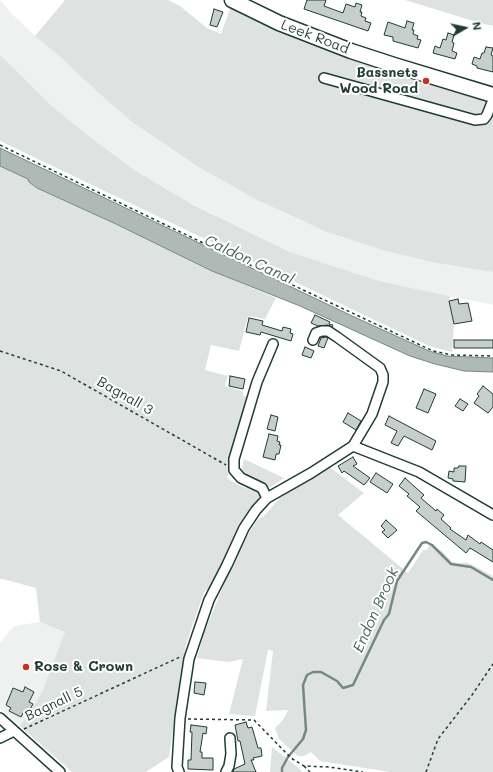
<!DOCTYPE html>
<html>
<head>
<meta charset="utf-8">
<style>
	body { margin:0 }
	#map { position:relative; width:493px; height:772px; overflow:hidden; background:#fff; font-family:Mali,sans-serif }
	canvas { display:block }
	.north { position:absolute; left:445px; top:8px; width:40px; height:40px; -webkit-text-stroke:3px #fff; paint-order:stroke; rotate:81deg; font-size:11px; font-weight:700; line-height:16px; text-align:center; color:#1f3d34 }
	.north::after { content:''; display:block; margin:auto; width:14px; height:18px; background:#1f3d34; clip-path:polygon(50% 0,100% 100%,50% 72%,0 100%) }
</style>
</head>
<body>
<div id="map">
<canvas width="493" height="772"></canvas>
<div class="north">N</div>
</div>
<script>
const g = document.querySelector('canvas').getContext('2d');
g.lineJoin = 'round';
function fillPath(path, color) {
  g.fillStyle = color;
  g.fill(path, 'evenodd');
}
function shape(rows) {
  const path = new Path2D();
  for (const r of rows) {
    path.moveTo(r[0], r[1]);
    for (let i = 2; i < r.length; i += 2) path.lineTo(r[i], r[i + 1]);
  }
  return path;
}
function stroke(path, color, width, dash) {
  g.strokeStyle = color;
  g.lineWidth = width;
  g.lineCap = dash ? 'butt' : 'round';
  g.setLineDash(dash || []);
  g.stroke(path);
}
function drawText(font, color, halo, rows, align = 'center') {
  g.font = font + ' Mali,sans-serif';
  g.lineWidth = 4;
  g.setLineDash([]);
  g.textBaseline = 'middle';
  g.strokeStyle = halo;
  g.fillStyle = color;
  for (const [text, x, y, turn = 0] of rows) {
    g.save();
    g.translate(x, y);
    g.rotate((+turn || 0) * Math.PI / 180);
    g.textAlign = isNaN(turn) ? turn : align;
    if (halo) g.strokeText(text, 0, 0);
    g.fillText(text, 0, 0);
    g.restore();
  }
}
fillPath(shape([
	[0,0,12,14,35,36,58,55,94,89,132,122,200,168,259,201,304,222,436,263,493,272,493,305,379,281,290,252,195,206,136,171,91,138,52,106,0,55],
	[40,622,65,632,42,692,20,726,0,708,0,643,14,626]
]), '#eef1f0');
fillPath(shape([
	[65,0,168,0,180,6,207,28,221,34,231,6,493,100,493,272,436,263,383,250,327,232,259,201,200,168,132,122,94,89,58,55,35,36],
	[405,0,493,0,493,26,480,23],
	[0,55,52,106,91,138,136,171,195,206,290,252,379,281,450,296,449,301,454,324,452,352,429,346,0,141],
	[0,166,28,179,29,182,37,188,116,224,212,271,276,298,265,319,248,316,239,351,211,345,205,370,228,376,225,386,243,391,243,396,249,397,227,478,236,484,261,494,235,537,212,587,204,592,186,644,169,757,146,772,72,772,20,726,42,692,65,632,40,622,36,588,3,579,0,579],
	[244,459,284,478,271,487,264,487,246,476,242,469],
	[328,466,364,493,338,515,408,573,423,550,427,550,430,544,443,552,452,562,458,563,465,563,465,562,471,564,493,576,493,772,390,772,320,761,311,752,304,756,298,756,279,739,275,728,283,720,288,710,266,711,273,651,268,650,255,716,229,714,243,659,228,662,197,658,204,633,236,555,257,520,264,516,280,498],
	[272,747,301,770,301,772,270,772]
]), '#dee3e2');
const water = shape([
	[0,148,350,315,429,351,447,356,493,358,493,372,464,371,435,364,410,356,300,306,212,271,116,224,37,188,29,182,28,179,0,166,0,148]
]);
fillPath(water, '#afbab7');
stroke(water, '#758883', 1);
stroke(shape([
	[282,772,282,768,288,757,303,739,306,730,303,685,307,675,313,672,321,672,337,681,343,688,353,685,384,620,389,614,397,581,422,543,426,542,432,545,451,564,471,567,493,580]
]), '#758883', 2.5);
const building = shape([
	[307,0,326,0,324,6,343,13,346,4,355,7,356,3,362,5,360,12,362,12,361,16,366,18,365,21,371,23,368,31,304,9,307,0],
	[214,9,223,12,217,27,210,25,214,9],
	[407,21,414,23,412,30,414,30,413,34,418,36,417,39,421,40,418,48,393,41,393,37,384,35,388,22,405,28,407,21],
	[448,33,454,35,452,42,454,43,452,51,457,53,455,59,433,53,435,46,440,48,443,39,446,40,448,33],
	[486,47,493,48,491,55,493,56,493,72,477,68,477,66,472,64,474,57,480,59,482,53,484,53,486,47],
	[458,299,459,304,468,303,472,321,454,324,449,301,458,299],
	[315,315,330,322,329,324,333,325,332,327,328,325,318,326,311,323,315,315],
	[249,318,263,321,262,325,282,331,283,327,291,329,290,333,293,334,291,341,261,332,260,335,246,332,249,318],
	[326,337,328,338,324,348,318,346,321,338,326,337],
	[454,340,493,340,493,348,454,348,454,340],
	[305,347,314,351,311,358,302,355,305,347],
	[230,376,245,379,243,389,229,386,230,376],
	[483,386,493,394,493,407,488,413,474,403,479,396,477,394,483,386],
	[424,389,436,394,428,413,416,408,424,389],
	[460,399,468,404,463,411,455,406,460,399],
	[348,413,361,421,356,430,343,422,348,413],
	[271,415,278,417,275,431,267,429,271,415],
	[389,416,436,441,432,450,404,436,398,446,391,443,397,431,385,425,389,416],
	[269,434,278,436,277,441,280,442,279,445,281,445,279,454,276,454,275,460,263,457,269,434],
	[353,457,357,464,353,466,370,478,364,485,344,471,342,473,338,466,353,457],
	[459,466,466,466,465,482,453,481,453,479,448,478,449,471,454,472,454,468,458,468,459,466],
	[376,473,393,484,387,493,370,482,376,473],
	[405,478,424,495,421,498,436,511,437,509,444,515,441,519,451,528,450,529,466,540,468,535,480,544,481,542,493,550,493,562,470,548,466,553,416,511,420,507,407,496,409,494,399,486,405,478],
	[386,520,397,530,388,538,382,532,385,530,381,526,386,520],
	[195,682,206,683,204,695,194,693,195,682],
	[25,687,34,692,29,702,33,704,28,713,24,711,21,717,9,711,11,708,6,705,13,688,23,692,25,687],
	[246,722,248,728,252,727,258,748,261,748,262,756,253,758,254,760,251,760,256,772,233,772,234,769,245,764,240,741,238,741,235,725,246,722],
	[191,725,207,727,206,734,203,733,200,752,202,752,202,758,213,758,213,770,188,769,188,760,191,760,192,732,190,732,191,725]
]);
fillPath(building, '#c7cfcc');
stroke(building, '#1f3d34', 1);
const minor = shape([
	[324,78,475,120,484,119,487,115,493,100],
	[353,446,419,472,493,515],
	[267,498,262,488,241,478,234,470,234,459,257,382,273,344],
	[0,718,60,772],
	[0,738,14,731],
	[179,772,177,767,180,718,189,659,209,600,227,565,244,528,256,510,267,498,311,473,353,446,372,414,383,382,383,375,380,368,337,337,328,331,322,331,316,333,313,340],
	[226,772,229,766,231,754,230,738]
]);
const highway = shape([
	[232,0,279,23,351,51,394,65,493,95]
]);
stroke(minor, '#1f3d34', 12);
stroke(highway, '#1f3d34', 17);
stroke(shape([
	[0,145,199,241,433,351,452,355,493,356],
	[0,351,61,371,226,465],
	[188,719,254,720,291,758,304,766,329,767,363,772],
	[24,729,180,657],
	[304,766,310,772],
	[426,772,438,739,472,695,493,664]
]), '#1f3d34', 1.5, [3, 3]);
stroke(minor, '#fff', 9);
stroke(highway, '#fff', 14);
for (const [x, y, r, color] of [
	[426,81,4,"#c8321e"],
	[26,667,4,"#c8321e"]
]) {
  const dot = new Path2D();
  dot.arc(x, y, r, 0, 2 * Math.PI);
  g.fillStyle = color;
  g.fill(dot);
  stroke(dot, '#fff', 1.5);
}
drawText('14px', '#1f3d34', '#fff', [
	["Leek Road",315,37,21],
	["Bagnall 3",125,396,30],
	["Bagnall 5",54,704,-25]
]);
drawText('bold 14px', '#1f3d34', '#fff', [
	["Bassnets",418,73],
	["Wood Road",418,89],
	["Rose & Crown",34,667,"left"]
], 'right');
drawText('italic 15px', '#4a625b', '#fff', [
	["Caldon Canal",249,260,25],
	["Endon Brook",376,610,-66]
]);
</script>
</body>
</html>
